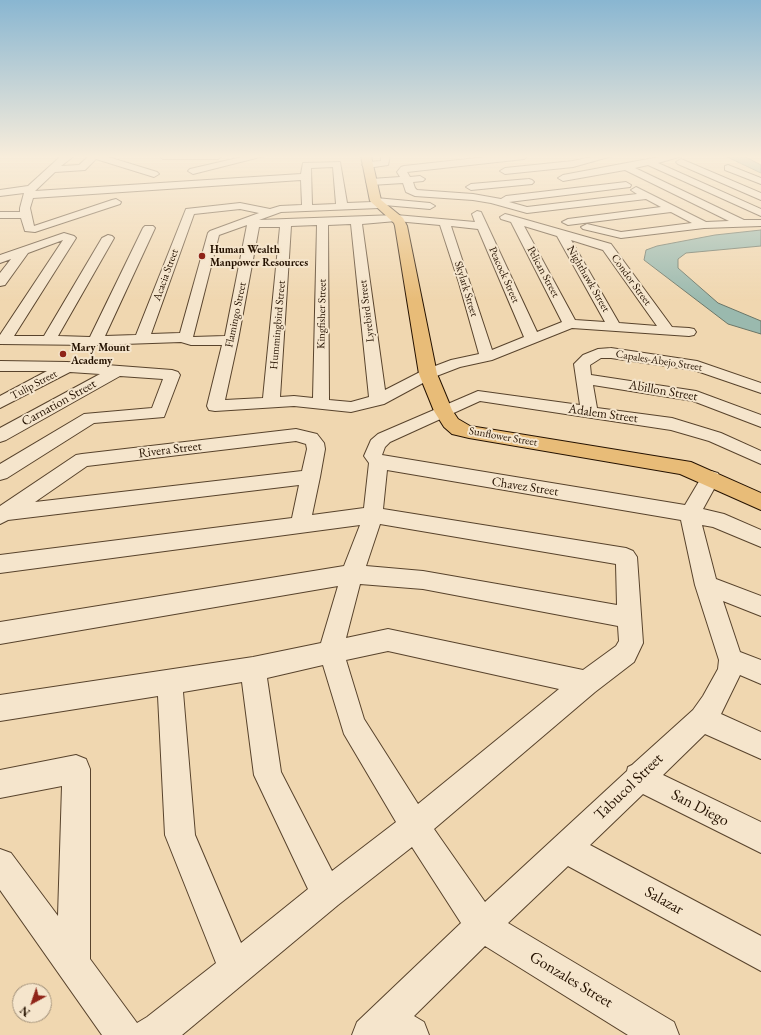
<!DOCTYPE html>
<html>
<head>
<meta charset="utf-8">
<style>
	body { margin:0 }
	#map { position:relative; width:761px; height:1035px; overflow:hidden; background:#f0d7b0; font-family:"EB Garamond",serif }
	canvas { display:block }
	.north { position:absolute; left:12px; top:983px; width:40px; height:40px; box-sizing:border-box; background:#f5e5cc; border:1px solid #a2917a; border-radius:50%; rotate:220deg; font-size:11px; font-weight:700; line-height:16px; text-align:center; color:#251200 }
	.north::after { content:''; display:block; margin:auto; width:14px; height:18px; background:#8f2418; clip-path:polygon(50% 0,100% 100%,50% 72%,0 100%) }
</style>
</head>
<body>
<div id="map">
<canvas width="761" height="1035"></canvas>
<div class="north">N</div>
</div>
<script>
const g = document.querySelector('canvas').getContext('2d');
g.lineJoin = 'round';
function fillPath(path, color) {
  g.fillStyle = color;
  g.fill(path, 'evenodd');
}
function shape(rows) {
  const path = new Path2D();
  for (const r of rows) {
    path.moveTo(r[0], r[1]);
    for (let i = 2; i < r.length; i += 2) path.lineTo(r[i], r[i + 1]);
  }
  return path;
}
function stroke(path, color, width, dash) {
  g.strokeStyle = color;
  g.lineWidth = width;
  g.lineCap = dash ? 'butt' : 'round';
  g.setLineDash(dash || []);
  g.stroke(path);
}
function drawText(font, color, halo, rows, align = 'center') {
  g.font = font + ' "EB Garamond",serif';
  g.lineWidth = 4;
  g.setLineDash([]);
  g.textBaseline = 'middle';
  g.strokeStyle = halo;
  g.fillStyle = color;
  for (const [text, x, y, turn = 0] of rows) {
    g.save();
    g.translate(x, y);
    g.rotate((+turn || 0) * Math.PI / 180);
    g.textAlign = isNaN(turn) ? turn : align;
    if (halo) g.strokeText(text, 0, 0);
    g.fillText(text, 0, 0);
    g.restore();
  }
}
const water = shape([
	[725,156,744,156,761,165,761,173,725,156],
	[761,230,761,246,686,253,678,259,678,268,718,303,761,321,761,334,728,324,644,260,646,250,657,246,715,235,761,230]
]);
fillPath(water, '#9ab9ae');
stroke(water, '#6b7668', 1);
const minor = shape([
	[61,156,74,156,61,166,79,165,89,156,105,156,157,172,159,174,154,177,96,159,85,170,55,172,35,191,301,174,303,163,340,162,347,203,372,202,372,199,376,198,430,203,435,206,430,209,384,205,379,208,281,212,259,220,396,215,475,222,472,214,477,211,481,212,537,332,562,322,511,222,501,219,500,217,505,214,509,215,611,244,672,327,689,328,694,329,696,332,694,335,689,336,572,328,492,360,460,367,434,377,384,404,351,412,294,406,215,411,209,410,207,406,222,345,191,345,181,342,95,345,0,344,0,335,63,240,28,253,5,285,0,286,0,273,11,259,0,263,0,255,64,233,74,236,76,238,14,336,44,336,102,238,108,235,112,236,114,238,58,336,90,337,143,228,145,226,153,226,155,228,105,336,136,335,186,209,240,203,270,209,280,206,302,205,301,180,33,198,30,208,34,226,112,200,116,199,121,202,120,204,35,232,25,231,21,218,0,218,0,212,20,212,20,208,24,193,0,196,0,190,28,186,61,156],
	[333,167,336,204,312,205,311,168,333,167],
	[240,209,259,213,210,231,208,233,180,333,151,334,194,214,240,209],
	[396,221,440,225,459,283,479,354,451,360,422,371,385,390,362,224,396,221],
	[351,224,369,397,351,402,329,400,328,225,351,224],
	[247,225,225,336,193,337,219,235,247,225],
	[317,225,313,398,294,396,280,397,291,226,317,225],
	[451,226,478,229,524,337,492,350,451,226],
	[524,226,557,236,605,322,575,320,524,226],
	[259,227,280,227,263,398,225,400,238,340,259,227],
	[571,240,603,250,657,326,619,323,571,240],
	[159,156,222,156,218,159,163,159,159,156],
	[246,156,264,156,193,174,188,171,190,169,246,156],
	[381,156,390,156,388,165,367,168,362,165,367,162,381,161,381,156],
	[495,156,528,156,524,159,407,172,410,177,420,176,425,179,423,181,413,182,415,188,417,190,473,194,501,199,506,196,626,182,631,185,630,187,509,202,527,207,637,194,631,190,636,187,706,222,729,221,625,170,563,181,558,178,563,175,664,156,682,156,658,163,761,209,761,216,648,165,635,168,744,220,761,220,761,226,704,228,621,238,583,229,581,227,587,224,621,232,692,223,671,212,568,225,562,222,568,219,661,207,646,199,527,213,491,203,473,200,415,196,406,192,403,183,371,185,366,182,371,179,400,177,397,172,401,167,404,166,495,156],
	[595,156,612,156,573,167,505,174,500,171,505,168,573,161,595,156],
	[681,159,761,193,761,200,678,164,676,162,681,159],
	[728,165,761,178,761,184,725,170,725,166,728,165],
	[529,179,532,180,534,182,532,184,471,190,466,187,471,184,529,179],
	[611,348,697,361,761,383,761,393,694,370,611,358,601,358,590,365,591,375,696,391,761,415,761,427,693,401,593,385,597,408,672,418,721,433,761,451,761,464,709,441,671,430,480,401,390,442,385,447,382,455,685,505,704,473,711,471,718,473,720,478,703,509,724,514,761,530,761,547,713,527,702,525,716,579,761,596,761,616,723,601,740,652,761,660,761,684,740,675,721,714,761,732,761,759,705,734,663,775,761,822,761,853,643,794,590,845,761,936,761,971,568,866,508,923,674,1022,679,1035,628,1035,485,946,414,1016,424,1022,429,1035,352,1035,357,1022,461,923,412,847,338,905,182,1035,102,1035,0,890,0,849,11,853,58,916,62,786,0,798,0,770,76,755,86,759,90,769,90,959,137,1023,147,1017,216,963,165,835,158,696,0,721,0,695,253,657,321,643,338,586,0,644,0,622,344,566,360,525,0,573,0,555,292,518,299,485,8,520,0,524,0,506,76,455,82,454,296,429,317,434,324,443,325,449,320,477,312,515,364,508,369,463,364,456,371,440,378,434,478,391,580,405,574,364,583,355,598,349,611,348],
	[296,441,306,444,307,449,302,471,35,502,87,466,296,441],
	[387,470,681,520,695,585,719,660,718,669,703,696,693,710,632,765,628,767,627,771,485,902,434,829,595,692,634,662,643,643,637,557,633,551,626,548,383,509,387,470],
	[380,524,616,564,617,605,423,571,366,566,380,524],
	[360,584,423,589,618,626,619,641,616,646,583,670,388,629,346,638,360,584],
	[388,651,559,689,418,804,364,719,346,660,388,651],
	[323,665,344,734,396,822,332,871,281,772,267,678,323,665],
	[242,682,254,775,308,889,241,943,195,835,183,692,242,682],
	[0,361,67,362,172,370,178,372,180,375,164,417,94,423,7,478,0,480,0,464,84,414,152,408,163,379,120,376,6,440,0,442,0,428,100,374,70,372,0,408,0,396,47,371,0,371,0,361]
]);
const major = shape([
	[361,156,371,156,381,200,403,218,407,226,437,374,452,410,458,419,470,426,691,462,761,493,761,510,680,474,469,438,452,434,444,427,434,411,419,374,395,226,394,223,370,201,361,156]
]);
stroke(minor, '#58432c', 2);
stroke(major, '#251200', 2);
fillPath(minor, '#f5e5cc');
fillPath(major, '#e8bc78');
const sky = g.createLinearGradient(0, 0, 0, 301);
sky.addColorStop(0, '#89b6d1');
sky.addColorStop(0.52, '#f8eddb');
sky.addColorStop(1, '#f8eddb00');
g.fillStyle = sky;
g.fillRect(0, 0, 761, 301);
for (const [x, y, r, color] of [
	[202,256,4,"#8f2418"],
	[63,354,4,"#8f2418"]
]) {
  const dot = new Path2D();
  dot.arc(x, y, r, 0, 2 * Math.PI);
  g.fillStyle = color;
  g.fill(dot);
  stroke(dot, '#f5e5cc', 1.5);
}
drawText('bold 11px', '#251200', '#f5e5cc', [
	["Human Wealth",210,250],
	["Manpower Resources",210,263],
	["Mary Mount",71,348],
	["Academy",71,361]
], 'left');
drawText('11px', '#251200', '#f5e5cc', [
	["Pelican Street",543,272,62],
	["Acacia Street",166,275,-70],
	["Peacock Street",504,275,66],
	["Nighthawk Street",588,279,60],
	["Condor Street",631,280,54],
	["Skylark Street",466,289,73],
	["Lyrebird Street",367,311,-97],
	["Kingfisher Street",322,314,-89],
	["Flamingo Street",236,315,-78],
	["Hummingbird Street",278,325,-85],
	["Capales-Abejo Street",659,361,9],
	["Tulip Street",34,385,-28],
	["Sunflower Street",503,437,10]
]);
drawText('13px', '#251200', '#f5e5cc', [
	["Abillon Street",663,391,10],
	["Carnation Street",59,403,-29],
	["Adalem Street",603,414,8],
	["Rivera Street",170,450,-7],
	["Chavez Street",525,487,9]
]);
drawText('16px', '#251200', '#f5e5cc', [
	["Tabucol Street",629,787,-44],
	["San Diego",700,808,27],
	["Salazar",664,901,29],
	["Gonzales Street",571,980,31]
]);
</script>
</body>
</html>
